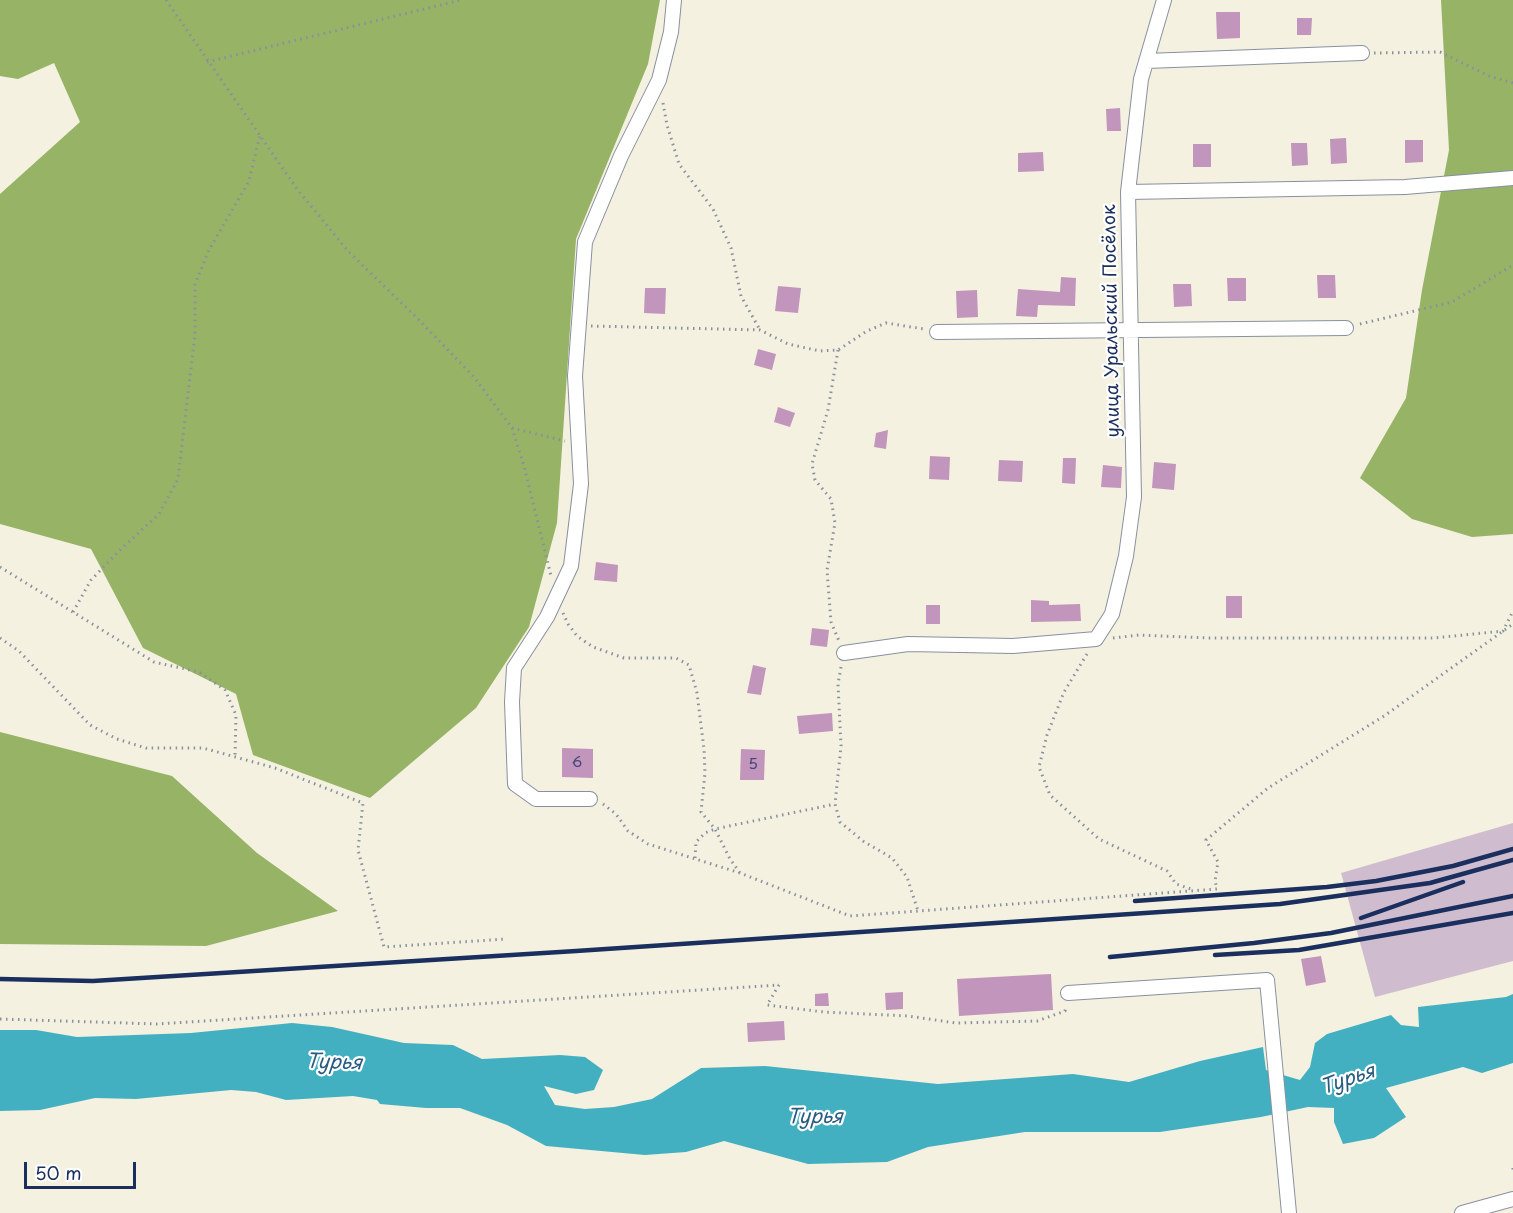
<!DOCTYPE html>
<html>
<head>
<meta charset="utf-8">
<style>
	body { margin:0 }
	#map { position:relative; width:1513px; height:1213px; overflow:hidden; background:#f4f1e0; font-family:"Playpen Sans",sans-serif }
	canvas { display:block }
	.scale { position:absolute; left:24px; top:1162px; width:112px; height:27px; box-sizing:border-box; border:3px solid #1b2f5e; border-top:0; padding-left:8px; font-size:18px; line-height:21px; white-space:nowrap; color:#1b2f5e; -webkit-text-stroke:4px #fff; paint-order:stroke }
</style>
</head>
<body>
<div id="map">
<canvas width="1513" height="1213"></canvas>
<div class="scale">50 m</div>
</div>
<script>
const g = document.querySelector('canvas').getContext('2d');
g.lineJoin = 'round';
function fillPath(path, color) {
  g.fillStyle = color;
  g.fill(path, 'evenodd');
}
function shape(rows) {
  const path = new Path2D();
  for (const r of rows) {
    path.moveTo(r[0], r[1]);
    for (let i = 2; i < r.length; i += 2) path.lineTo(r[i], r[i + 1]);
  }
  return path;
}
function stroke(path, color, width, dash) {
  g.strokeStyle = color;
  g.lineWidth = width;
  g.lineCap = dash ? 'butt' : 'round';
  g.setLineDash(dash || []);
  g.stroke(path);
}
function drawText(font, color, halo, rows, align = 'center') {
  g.font = font + ' "Playpen Sans",sans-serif';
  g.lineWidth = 4.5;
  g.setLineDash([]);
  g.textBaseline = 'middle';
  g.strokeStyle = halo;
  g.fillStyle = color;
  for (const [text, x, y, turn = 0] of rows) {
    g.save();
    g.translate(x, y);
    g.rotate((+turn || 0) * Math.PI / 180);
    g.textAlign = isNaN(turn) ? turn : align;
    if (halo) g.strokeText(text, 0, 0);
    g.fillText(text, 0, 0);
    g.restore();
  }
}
fillPath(shape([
	[1513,823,1513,961,1375,997,1341,873]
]), '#cfbdcf');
fillPath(shape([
	[0,0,660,0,648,64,576,239,557,523,529,627,476,708,370,798,253,755,236,694,143,648,91,549,0,524,0,194,80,122,54,63,18,79,0,76],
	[1441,0,1513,0,1513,534,1472,537,1412,519,1360,478,1406,398,1422,290,1449,150],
	[0,732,172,776,257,853,338,911,206,946,0,944]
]), '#97b366');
fillPath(shape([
	[1513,994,1513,1063,1482,1073,1463,1067,1386,1088,1406,1117,1374,1138,1343,1144,1334,1122,1334,1108,1308,1107,1261,1117,1160,1132,1025,1132,928,1147,887,1162,808,1164,724,1141,686,1152,645,1155,546,1146,507,1125,460,1108,426,1108,380,1104,377,1100,353,1096,286,1100,256,1092,231,1090,136,1099,95,1098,40,1110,0,1111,0,1030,36,1030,77,1037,191,1033,292,1023,332,1027,404,1043,453,1045,482,1059,560,1055,585,1057,603,1070,594,1090,576,1094,544,1086,555,1105,585,1109,614,1107,652,1099,701,1068,765,1066,938,1084,1073,1074,1129,1082,1200,1061,1263,1047,1266,1070,1300,1080,1310,1067,1315,1043,1327,1034,1391,1015,1401,1025,1419,1027,1418,1007,1506,997]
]), '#43b0c1');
fillPath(shape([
	[1216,12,1240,12,1240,38,1217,39],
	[1297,18,1312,18,1311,35,1297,35],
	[1120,108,1121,131,1107,131,1106,109],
	[1346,138,1347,163,1331,164,1330,139],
	[1405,140,1423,140,1423,162,1405,163],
	[1291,143,1307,143,1308,165,1292,166],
	[1193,144,1211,144,1211,167,1193,167],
	[1043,152,1044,171,1018,172,1018,153],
	[1317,275,1335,275,1336,298,1318,298],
	[1061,277,1076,278,1075,306,1038,305,1037,317,1016,316,1018,289,1060,292],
	[1227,278,1246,278,1246,301,1228,301],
	[1173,284,1191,284,1192,306,1174,307],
	[778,286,801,288,798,313,775,311],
	[645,288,666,288,665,314,644,313],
	[977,290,978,317,957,318,956,291],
	[758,349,776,354,772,370,754,365],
	[778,407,795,413,790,427,774,422],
	[888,430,886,449,874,447,876,433],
	[930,456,950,457,949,480,929,479],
	[1063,458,1076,458,1075,484,1062,483],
	[999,460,1023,461,1022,482,998,481],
	[1154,462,1176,464,1174,490,1152,488],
	[1103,465,1122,467,1121,488,1101,487],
	[596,562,618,565,617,582,594,580],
	[1226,596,1242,596,1242,618,1226,618],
	[1031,600,1049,601,1049,605,1080,604,1081,621,1031,622],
	[926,605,940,605,940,624,926,624],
	[812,628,829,630,827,647,810,645],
	[753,665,766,668,761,695,747,693],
	[832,713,833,731,799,734,797,716],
	[562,748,593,749,593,778,562,777],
	[741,749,765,750,764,780,740,780],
	[1321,956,1326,982,1306,986,1301,959],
	[1051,974,1053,1010,959,1016,957,979],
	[903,992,903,1009,886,1010,885,993],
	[828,993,829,1006,815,1006,815,994],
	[784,1021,785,1040,748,1042,747,1023]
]), '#c295bc');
const minor = shape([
	[1146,61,1362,53],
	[1128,192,1405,187,1513,178],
	[937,332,1346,328],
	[844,653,908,644,1013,646,1096,639,1112,614,1126,556,1134,497,1128,192,1141,79,1164,0],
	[590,799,536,799,515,784,512,702,514,668,547,617,571,566,581,484,575,376,585,242,621,156,659,80,671,32,674,0],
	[1068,993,1267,980,1289,1213],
	[1462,1213,1513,1199]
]);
stroke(minor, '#88909f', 16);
stroke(shape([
	[166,0,297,189,348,251,417,318,474,377,512,428,524,466,551,576],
	[1374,53,1440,52,1489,76,1513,83],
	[207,62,461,0],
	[663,103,667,125,679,164,713,209,731,248,741,296,760,330],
	[1360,324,1452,302,1513,265],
	[591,326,760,330,788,344,820,351,838,350,867,331,886,323,924,329],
	[838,350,828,410,812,464,815,480,831,499,835,523,827,570,831,622,839,641],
	[512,428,565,441],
	[0,567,154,662,199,672,225,690,236,715,235,756],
	[73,612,91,580,121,549,159,514,178,479,195,334,195,284,209,250,249,181,260,135],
	[563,613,568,624,577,636,593,647,624,658,676,658,689,665,697,693,704,749,705,773,701,812,715,829,730,859,740,873],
	[0,638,19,651,90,725,117,739,146,748,203,748,275,768,363,803,358,850,384,947,506,939],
	[1113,638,1139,635,1208,638,1434,638,1503,631,1513,611],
	[1087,654,1064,692,1047,735,1039,767,1050,795,1099,839,1167,871,1176,884,1194,890],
	[841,667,838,684,841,746,835,804,840,822,863,841,892,858,907,877,918,911],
	[603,804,616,814,628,831,648,844,740,873,850,916,1217,889,1215,881,1218,862,1206,840,1268,788,1384,716,1513,624],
	[695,858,696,842,705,833,715,829,835,804],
	[779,985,767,1005,824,1012,908,1016,956,1023,1037,1021,1065,1011,1066,1006],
	[0,1019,157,1024,779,985],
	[1513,1168,1513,1173]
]), '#88909f', 3, [1.5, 4.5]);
stroke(minor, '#fff', 14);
stroke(shape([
	[1135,901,1327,887,1376,881,1453,866,1513,849],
	[1361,918,1463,882],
	[1215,955,1299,950,1513,913],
	[1110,957,1254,943,1331,933,1513,896],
	[0,979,93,981,576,951,1280,904,1430,883,1513,860]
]), '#1b2f5e', 4.5);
drawText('15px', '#454876', null, [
	["6",577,763],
	["5",753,765]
]);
drawText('18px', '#1b2f5e', '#fff', [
	["улица Уральский Посёлок",1112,321,-91]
]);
drawText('italic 20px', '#295c81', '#fff', [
	["Турья",334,1063,2],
	["Турья",1348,1080,-19],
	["Турья",815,1117]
]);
</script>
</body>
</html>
